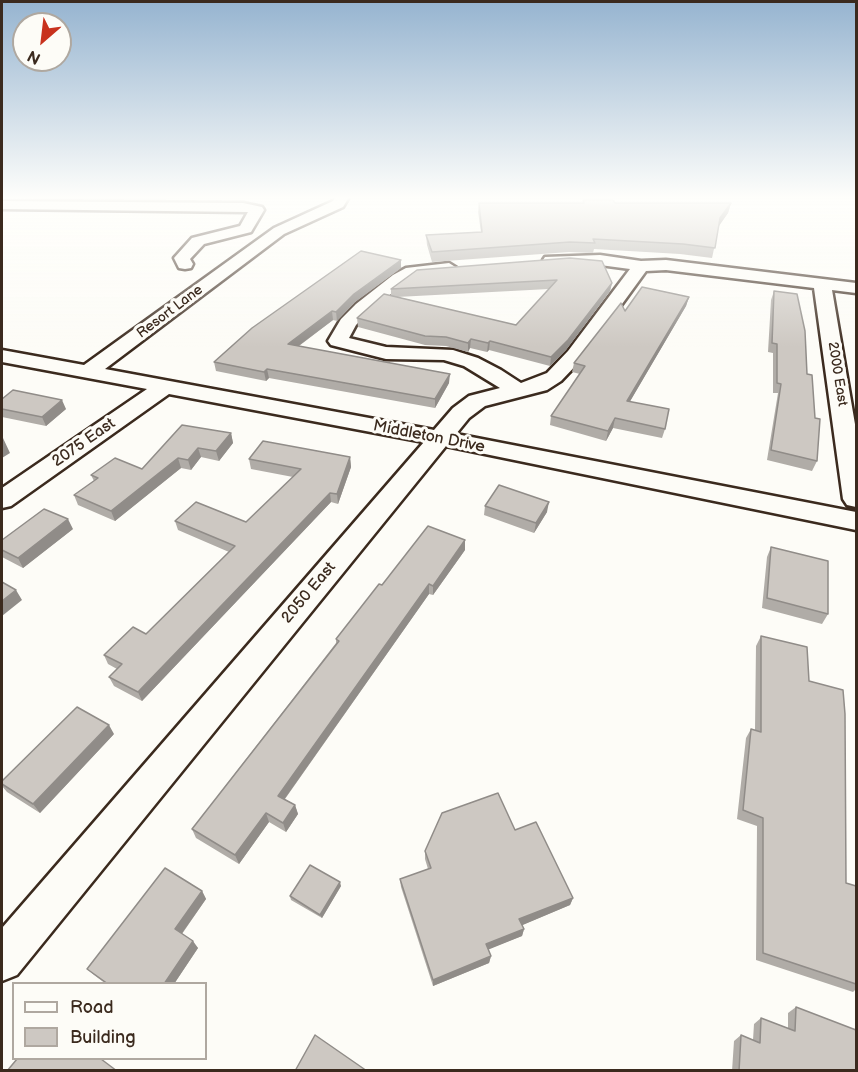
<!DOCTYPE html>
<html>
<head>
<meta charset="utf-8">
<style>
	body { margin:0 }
	#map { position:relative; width:858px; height:1072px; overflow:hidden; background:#fdfcf7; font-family:"Balsamiq Sans",sans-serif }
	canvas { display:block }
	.frame { position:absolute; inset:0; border:3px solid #3b2a1e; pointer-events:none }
	.legend { position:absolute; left:12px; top:982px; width:195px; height:78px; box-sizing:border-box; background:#fdfcf7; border:2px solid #afa8a0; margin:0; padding:8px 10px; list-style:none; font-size:18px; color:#3b2a1e }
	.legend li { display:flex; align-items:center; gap:12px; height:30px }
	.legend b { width:30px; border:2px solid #afa8a0 }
	.north { position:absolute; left:12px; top:12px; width:60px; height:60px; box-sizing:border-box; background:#fdfcf7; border:2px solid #afa8a0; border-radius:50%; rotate:208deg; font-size:16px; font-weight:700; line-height:24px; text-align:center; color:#3b2a1e }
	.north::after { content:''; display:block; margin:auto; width:21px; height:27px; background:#c8321e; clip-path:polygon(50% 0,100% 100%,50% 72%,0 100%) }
</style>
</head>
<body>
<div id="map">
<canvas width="858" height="1072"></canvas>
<div class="frame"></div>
<ul class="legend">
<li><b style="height:8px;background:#fdfcf7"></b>Road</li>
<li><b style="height:16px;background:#cdc8c2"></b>Building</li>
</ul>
<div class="north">N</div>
</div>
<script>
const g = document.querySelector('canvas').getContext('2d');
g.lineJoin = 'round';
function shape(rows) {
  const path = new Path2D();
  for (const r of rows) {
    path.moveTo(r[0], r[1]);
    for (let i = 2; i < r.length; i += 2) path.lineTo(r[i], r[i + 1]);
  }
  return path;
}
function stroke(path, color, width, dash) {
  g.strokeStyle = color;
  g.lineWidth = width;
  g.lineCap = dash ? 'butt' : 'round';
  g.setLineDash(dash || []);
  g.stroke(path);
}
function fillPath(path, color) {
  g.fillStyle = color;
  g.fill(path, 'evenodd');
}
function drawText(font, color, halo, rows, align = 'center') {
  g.font = font + ' "Balsamiq Sans",sans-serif';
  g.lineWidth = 6;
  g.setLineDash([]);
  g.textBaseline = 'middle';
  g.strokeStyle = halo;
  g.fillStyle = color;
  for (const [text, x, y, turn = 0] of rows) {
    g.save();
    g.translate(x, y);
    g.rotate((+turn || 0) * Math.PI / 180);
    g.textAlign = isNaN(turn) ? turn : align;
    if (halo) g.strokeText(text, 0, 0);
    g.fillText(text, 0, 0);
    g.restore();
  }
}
const street = shape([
	[335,197,349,197,343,207,284,234,105,369,434,430,453,408,469,396,500,388,464,366,444,360,386,359,331,345,328,341,341,319,356,304,393,275,406,268,449,263,457,268,449,273,416,277,405,283,368,312,356,325,349,338,386,347,453,350,478,358,501,370,521,383,547,373,568,351,630,269,600,265,551,265,543,260,545,257,600,255,641,261,666,260,856,283,856,293,832,290,856,430,856,507,847,505,843,499,814,288,666,270,646,271,582,359,561,381,547,390,485,406,469,418,456,434,856,512,856,530,446,446,17,975,2,981,2,928,424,442,169,394,11,506,2,508,2,488,147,389,2,362,2,350,84,365,274,228,333,201,335,197],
	[2,201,243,203,262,207,264,210,251,232,204,244,190,259,193,264,191,268,185,269,179,268,174,258,192,238,240,226,248,212,2,209,2,201]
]);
stroke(street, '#3b2a1e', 5);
fillPath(street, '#fdfcf7');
fillPath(shape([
	[583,200,615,203,731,203,728,213,719,226,712,258,680,254,594,249,593,253,569,252,432,262,427,245,426,235,481,232,478,212,479,203,583,203],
	[401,268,355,302,337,321,333,320,299,346,449,383,435,408,269,378,266,381,216,371,214,362],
	[417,270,612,283,610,291,566,350,550,366,489,350,487,352,470,348,468,352,446,346,425,345,358,327,357,318,391,296,391,289],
	[549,289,516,325,397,297],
	[774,291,807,374,817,461,812,471,767,460,778,393,773,393,773,353,768,352,771,300],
	[689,297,686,306,630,401,665,429,662,438,613,428,606,441,550,425,551,416,580,374,572,372,574,363,625,311],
	[2,399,66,409,46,426,2,417],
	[231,433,233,443,219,461,201,457,191,470,181,468,115,521,78,505,74,495,94,481,91,475,142,469],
	[350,457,351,467,338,504,331,502,142,701,114,686,109,677,117,669,108,664,104,655,146,634,229,552,178,530,175,521,246,522,293,477,251,469,249,459],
	[485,506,547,512,534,533,484,515],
	[73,529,23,568,2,557,2,540],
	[771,547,828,614,822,624,762,608,767,557],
	[465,550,433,595,429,594,285,799,295,805,298,814,286,832,269,822,239,864,196,838,192,829,336,643,336,639,382,585],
	[761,636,809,681,846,883,856,886,856,989,853,992,756,960,757,826,737,819,746,738,751,729,755,730,756,646],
	[114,734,40,813,7,792,2,786,2,781],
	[515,830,573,898,570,905,522,925,524,929,522,936,488,949,491,956,489,963,433,986,401,887,400,879,428,869,425,859,425,851],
	[341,886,322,918,291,900,290,896],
	[202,891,206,899,182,934,198,948,174,984,106,984,94,975,87,969],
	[796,1007,856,1071,732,1071,734,1041,741,1035,753,1040,754,1024,761,1018,788,1028,788,1013]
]), '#b0aca7');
fillPath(shape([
	[731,203,728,213,718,227,720,218],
	[401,260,401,268,355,302,337,321,336,312,354,294],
	[612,283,610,291,566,350,550,366,551,357],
	[689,297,686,306,625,410,627,401],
	[332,311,333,320,289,353,288,344],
	[471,339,470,348,468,352,468,343],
	[490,341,489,350,487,352,488,343],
	[267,369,269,378,266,381,264,372],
	[450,374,449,383,435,408,435,399],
	[62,400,66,409,46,426,42,417],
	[615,418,613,428,606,441,608,431],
	[231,433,233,443,219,461,216,451],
	[3,438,10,453,2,458,2,439],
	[198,448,201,457,191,470,188,460],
	[350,457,351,467,338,504,337,494],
	[178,458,181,468,115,521,111,511],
	[330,493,331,502,142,701,138,692],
	[549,502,547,512,534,533,536,523],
	[68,519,73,529,23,568,18,558],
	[465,540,465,550,433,595,433,586],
	[429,584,429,594,281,804,278,796],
	[16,590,22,600,2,616,2,601],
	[109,725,114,734,40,813,33,804],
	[295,805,298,814,286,832,283,823],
	[266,813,269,822,239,864,235,855],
	[340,882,341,886,322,918,320,915],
	[202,891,206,899,180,936,175,929],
	[573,898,570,905,518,927,519,919],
	[524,929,522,936,485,951,486,944],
	[193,941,198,948,174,984,164,984],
	[491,956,489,963,433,986,433,980]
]), '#908c88');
const building = shape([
	[583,200,613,200,615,203,731,203,720,218,715,248,683,244,593,239,595,243,570,242,432,252,426,235,482,232,479,203,584,203,583,200],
	[361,251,401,260,354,294,336,312,332,311,288,344,450,374,435,399,267,369,264,372,214,362,252,328,361,251],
	[570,258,602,261,612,283,568,340,551,357,490,341,488,343,471,339,468,343,446,337,425,336,357,318,384,294,516,325,557,280,391,289,417,270,570,258],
	[642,287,689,297,627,401,669,409,665,429,615,418,608,431,551,416,585,366,574,363,621,303,625,311,642,287],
	[774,291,797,294,805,331,807,374,812,375,815,418,820,419,817,461,771,450,781,384,777,383,777,344,772,343,774,291],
	[13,390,62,400,42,417,2,409,2,399,13,390],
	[182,425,231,433,216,451,198,448,188,460,178,458,111,511,74,495,98,478,91,475,115,458,142,469,182,425],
	[263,441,350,457,337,494,330,493,138,692,109,677,122,664,104,655,133,627,146,634,235,546,175,521,196,502,246,522,301,469,249,459,263,441],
	[499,485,549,502,536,523,485,506,499,485],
	[44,509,68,519,18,558,2,550,2,540,44,509],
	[428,526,465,540,433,586,429,584,278,796,295,805,283,823,266,813,235,855,192,829,339,641,336,639,379,584,382,585,428,526],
	[771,547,828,561,828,614,767,598,771,547],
	[2,582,16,590,2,601,2,582],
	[761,636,807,647,809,681,843,690,845,714,846,883,856,886,856,984,763,953,763,818,743,810,751,729,761,732,761,636],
	[77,707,109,725,33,804,2,784,2,781,77,707],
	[498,793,515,830,536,822,573,898,519,919,524,929,486,944,491,956,433,980,400,879,431,868,425,851,442,813,498,793],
	[310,865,340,882,320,915,290,896,310,865],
	[165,868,202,891,175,929,193,941,164,984,108,984,87,969,165,868],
	[796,1007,856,1030,856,1071,739,1071,741,1035,760,1043,761,1018,795,1031,796,1007],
	[315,1035,367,1071,295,1071,315,1035],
	[17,1059,101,1059,117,1071,7,1071,17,1059]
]);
fillPath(building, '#cdc8c2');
stroke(building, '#908c88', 1.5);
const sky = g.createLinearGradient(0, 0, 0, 347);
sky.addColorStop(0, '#96b4d0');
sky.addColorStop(0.57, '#fefefb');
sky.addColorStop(1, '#fefefb00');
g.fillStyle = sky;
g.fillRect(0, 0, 858, 347);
drawText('14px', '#3b2a1e', '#fdfcf7', [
	["Resort Lane",170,312,-37],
	["2000 East",837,374,81]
]);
drawText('16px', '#3b2a1e', '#fdfcf7', [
	["Middleton Drive",429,437,11],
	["2075 East",84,443,-35],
	["2050 East",309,593,-50]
]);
</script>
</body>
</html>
